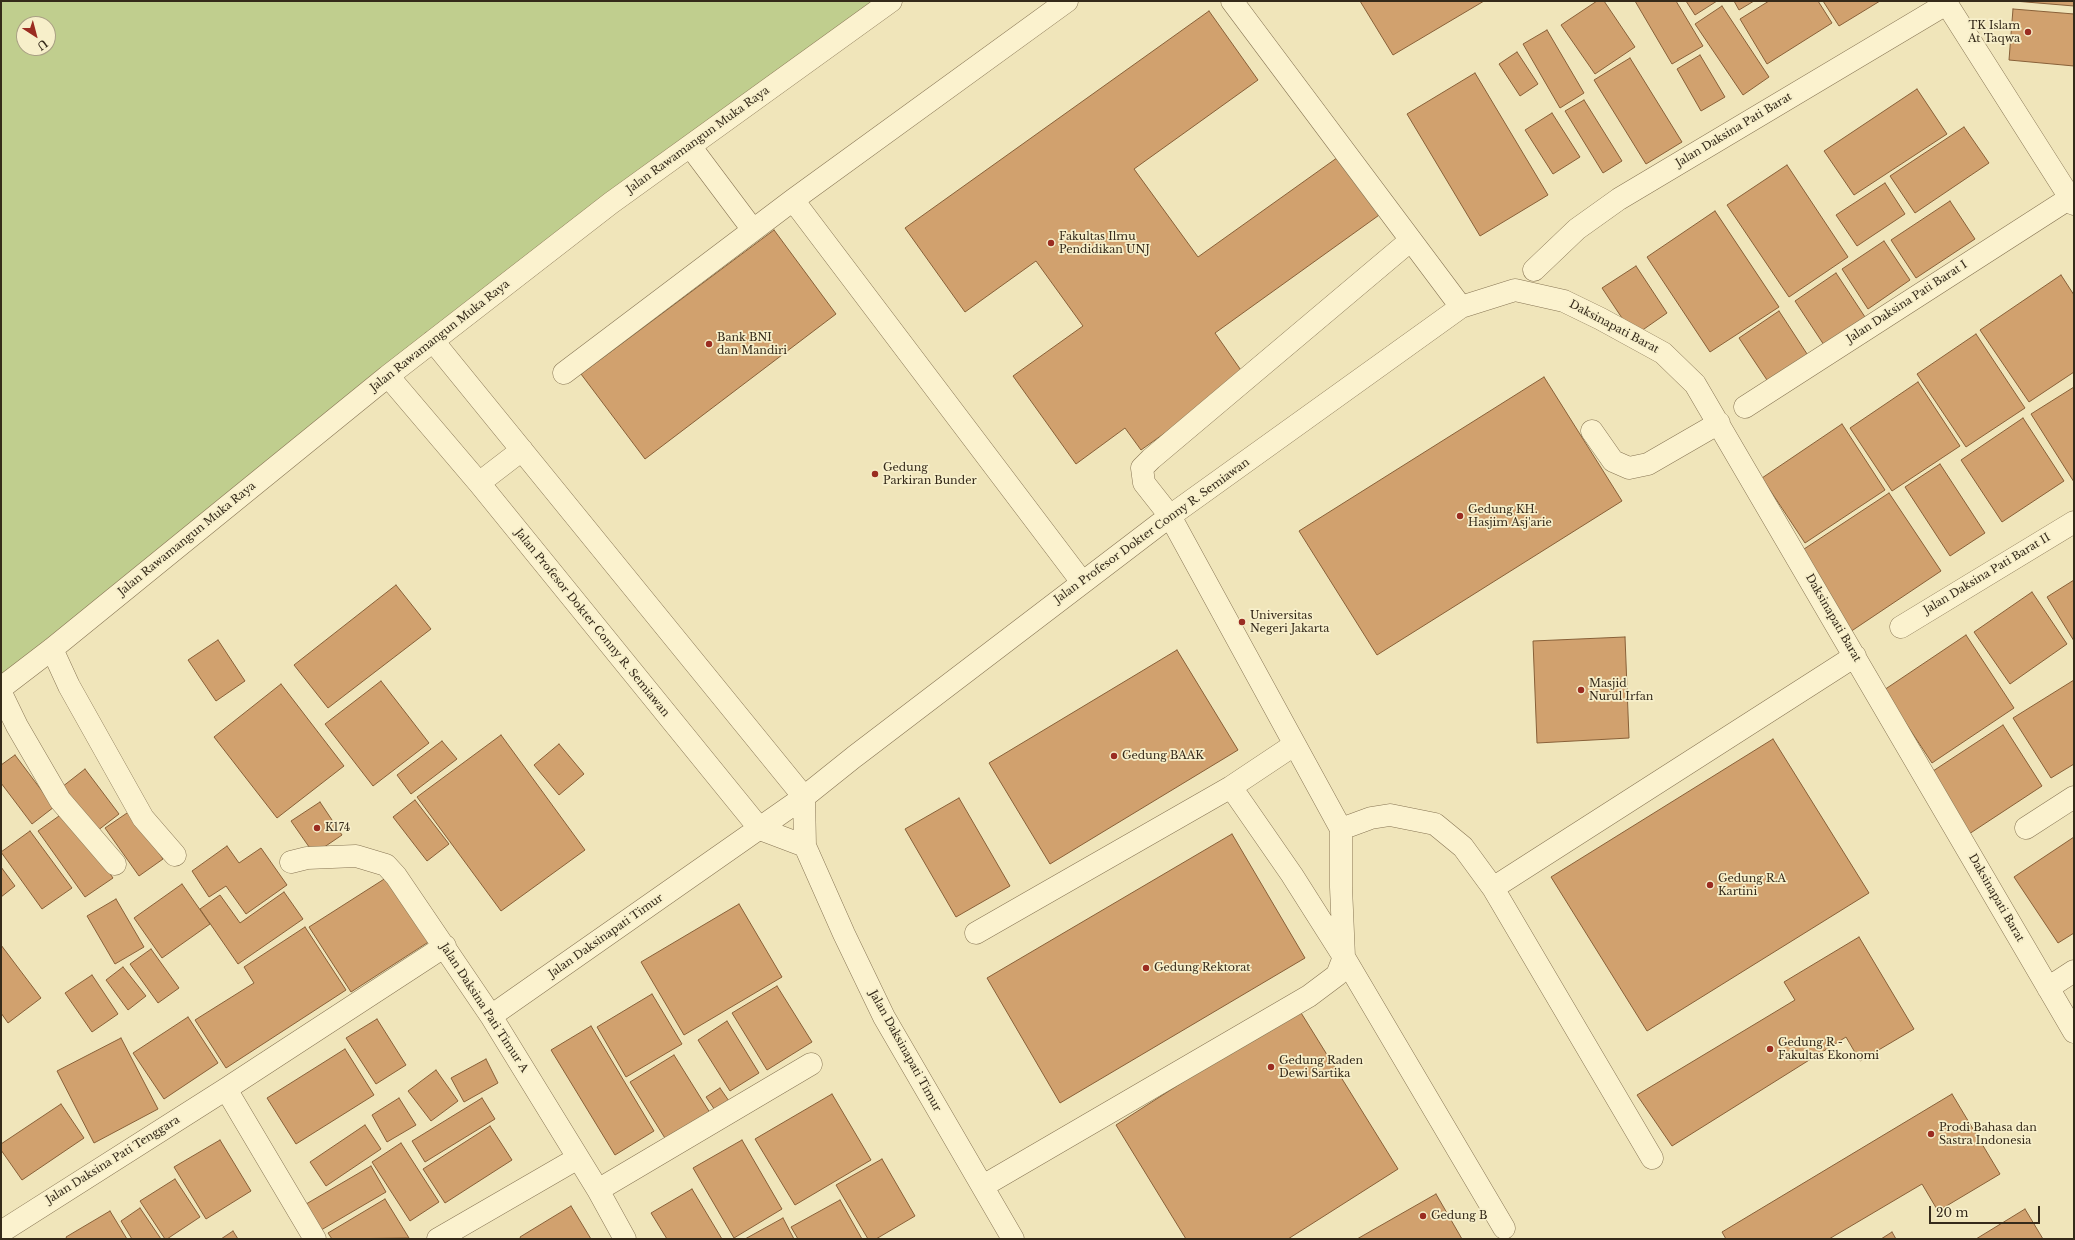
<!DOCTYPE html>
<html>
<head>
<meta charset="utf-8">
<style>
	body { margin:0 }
	#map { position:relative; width:2075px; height:1240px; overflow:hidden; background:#f0e5ba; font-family:"Libre Baskerville",serif }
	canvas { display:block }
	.frame { position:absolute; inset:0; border:2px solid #352a1a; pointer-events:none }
	.north { position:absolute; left:16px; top:16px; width:40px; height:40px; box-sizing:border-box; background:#f7efca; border:1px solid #a9a084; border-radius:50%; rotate:144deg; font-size:11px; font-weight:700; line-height:16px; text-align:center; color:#352a1a }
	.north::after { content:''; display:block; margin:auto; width:14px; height:18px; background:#9a2c21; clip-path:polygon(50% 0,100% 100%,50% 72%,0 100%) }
	.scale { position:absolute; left:1929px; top:1206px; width:111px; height:18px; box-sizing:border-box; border:2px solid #352a1a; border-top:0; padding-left:5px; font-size:12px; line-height:14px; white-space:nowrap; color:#352a1a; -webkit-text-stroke:3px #f7efca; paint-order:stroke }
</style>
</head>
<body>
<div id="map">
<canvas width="2075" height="1240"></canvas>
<div class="frame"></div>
<div class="north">U</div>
<div class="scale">20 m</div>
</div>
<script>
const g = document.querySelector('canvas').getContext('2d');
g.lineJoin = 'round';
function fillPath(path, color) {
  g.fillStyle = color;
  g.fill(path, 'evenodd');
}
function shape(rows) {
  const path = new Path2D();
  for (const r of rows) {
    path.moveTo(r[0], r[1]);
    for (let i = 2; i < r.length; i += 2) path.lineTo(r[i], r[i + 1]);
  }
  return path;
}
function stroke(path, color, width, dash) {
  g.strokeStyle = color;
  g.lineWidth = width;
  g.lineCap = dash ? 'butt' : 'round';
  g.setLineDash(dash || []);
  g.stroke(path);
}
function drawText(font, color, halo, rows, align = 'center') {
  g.font = font + ' "Libre Baskerville",serif';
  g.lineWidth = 3.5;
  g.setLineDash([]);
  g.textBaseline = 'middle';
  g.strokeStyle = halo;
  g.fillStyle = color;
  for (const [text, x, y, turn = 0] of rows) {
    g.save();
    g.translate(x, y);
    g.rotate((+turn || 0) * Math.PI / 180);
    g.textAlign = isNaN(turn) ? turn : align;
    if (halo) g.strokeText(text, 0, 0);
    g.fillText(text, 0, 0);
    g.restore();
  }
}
fillPath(shape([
	[1,1,891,1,1,675],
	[24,24,48,24,48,48,24,48]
]), '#c0ce8e');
const building = shape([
	[1360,1,1484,1,1393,55,1360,1],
	[1597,1,1604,1,1635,47,1595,74,1561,25,1597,1],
	[1635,1,1676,1,1703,46,1672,64,1635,1],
	[1686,1,1717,1,1695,15,1686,1],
	[1734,1,1754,1,1739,10,1734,1],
	[1769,1,1818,1,1832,23,1767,64,1740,19,1769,1],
	[1823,1,1880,1,1839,26,1823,1],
	[2014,1,2074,1,2074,6,2014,1],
	[1722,6,1769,77,1743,95,1695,24,1722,6],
	[2013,9,2074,14,2074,66,2009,60,2013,9],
	[1209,11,1258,80,1134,169,1198,257,1341,155,1382,213,1215,333,1245,376,1141,450,1125,428,1076,464,1013,376,1083,326,1036,261,965,312,905,228,1209,11],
	[1547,30,1584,93,1560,108,1523,44,1547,30],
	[1517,52,1538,84,1520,96,1499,64,1517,52],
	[1700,55,1725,97,1701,111,1677,69,1700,55],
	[1630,58,1682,142,1646,164,1594,80,1630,58],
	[1475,73,1548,195,1480,236,1407,114,1475,73],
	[1917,89,1947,134,1854,195,1824,151,1917,89],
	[1584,100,1622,161,1603,173,1565,111,1584,100],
	[1552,113,1580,157,1553,174,1525,130,1552,113],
	[1964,127,1989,163,1915,213,1890,176,1964,127],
	[1787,165,1848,257,1789,297,1727,205,1787,165],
	[1885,183,1905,214,1857,246,1836,215,1885,183],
	[1950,201,1975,239,1916,278,1891,240,1950,201],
	[1715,211,1779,307,1710,352,1647,257,1715,211],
	[774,230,836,314,645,459,581,374,774,230],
	[1884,241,1910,280,1868,309,1842,269,1884,241],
	[1636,266,1667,313,1634,336,1602,288,1636,266],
	[1836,273,1865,317,1824,345,1795,301,1836,273],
	[2061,275,2074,295,2074,372,2029,402,1980,330,2061,275],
	[1779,311,1811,360,1771,386,1739,338,1779,311],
	[1976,334,2025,408,1966,447,1917,374,1976,334],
	[1544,377,1622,501,1377,655,1299,531,1544,377],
	[1918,382,1960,446,1892,491,1850,428,1918,382],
	[2074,387,2074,482,2031,414,2074,387],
	[2023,418,2064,481,2002,522,1961,460,2023,418],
	[1842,424,1885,490,1805,543,1762,478,1842,424],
	[1940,464,1985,533,1950,556,1905,487,1940,464],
	[1889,493,1941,571,1850,632,1798,553,1889,493],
	[2074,580,2074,641,2047,597,2074,580],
	[396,585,431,629,328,708,294,665,396,585],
	[2032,592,2067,644,2010,684,1974,632,2032,592],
	[1966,635,2014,708,1932,763,1884,690,1966,635],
	[1625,637,1629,738,1537,743,1533,641,1625,637],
	[218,640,245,681,216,701,188,660,218,640],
	[1177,650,1238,750,1050,864,989,763,1177,650],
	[2074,680,2074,764,2051,778,2013,718,2074,680],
	[381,681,429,743,373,786,325,724,381,681],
	[281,684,344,766,277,818,214,737,281,684],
	[2003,725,2042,786,1969,834,1930,773,2003,725],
	[501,735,585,850,501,911,417,797,501,735],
	[1773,739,1869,893,1647,1031,1551,877,1773,739],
	[442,741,457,759,411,794,397,775,442,741],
	[559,744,584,774,559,795,534,765,559,744],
	[15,755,54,807,32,824,1,783,1,765,15,755],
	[85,769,119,814,97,831,62,787,85,769],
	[959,798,1010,886,956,917,905,829,959,798],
	[415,800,449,844,427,861,393,817,415,800],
	[320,802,342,835,314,854,291,821,320,802],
	[66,811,113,878,85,897,38,831,66,811],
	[130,811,163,859,139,876,105,828,130,811],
	[30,831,72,888,42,909,1,852,30,831],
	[1232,834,1305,958,1060,1103,987,978,1232,834],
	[2074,837,2074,933,2058,943,2014,877,2074,837],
	[227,846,239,863,261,848,287,885,246,914,226,886,209,897,192,871,227,846],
	[1,867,15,886,1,897,1,867],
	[389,876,430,941,351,992,309,927,389,876],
	[182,884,210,924,162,958,134,918,182,884],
	[284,892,303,919,238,964,200,909,220,895,240,923,284,892],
	[116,899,144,947,115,964,87,916,116,899],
	[739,904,782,977,684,1035,641,962,739,904],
	[305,927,346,990,226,1068,195,1020,254,983,244,967,305,927],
	[1859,937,1914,1029,1860,1061,1846,1037,1672,1146,1637,1095,1795,1000,1784,982,1859,937],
	[1,945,41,998,8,1023,1,1013,1,945],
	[151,949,179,988,158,1003,130,964,151,949],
	[123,967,146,996,128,1010,106,980,123,967],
	[92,975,118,1014,92,1032,65,993,92,975],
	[777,986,812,1042,767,1070,732,1013,777,986],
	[652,994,682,1044,626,1077,597,1027,652,994],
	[1298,1008,1398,1169,1288,1239,1186,1239,1116,1125,1298,1008],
	[188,1017,218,1063,164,1099,133,1053,188,1017],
	[377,1019,406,1065,376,1084,346,1038,377,1019],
	[727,1021,759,1073,730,1091,698,1040,727,1021],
	[591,1026,654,1131,615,1155,551,1050,591,1026],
	[121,1038,158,1109,94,1143,57,1071,121,1038],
	[345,1049,374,1095,296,1144,267,1098,345,1049],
	[674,1055,712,1116,668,1143,630,1082,674,1055],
	[486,1059,498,1083,464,1102,451,1078,486,1059],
	[436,1070,458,1101,431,1121,408,1091,436,1070],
	[720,1088,731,1104,717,1113,706,1097,720,1088],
	[832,1094,871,1160,795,1205,755,1139,832,1094],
	[1952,1094,2000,1174,1938,1211,1922,1184,1829,1239,1726,1239,1722,1232,1952,1094],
	[399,1098,416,1125,387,1142,372,1115,399,1098],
	[482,1098,495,1119,425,1162,412,1141,482,1098],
	[61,1104,84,1138,22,1180,1,1150,1,1144,61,1104],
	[365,1125,381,1149,326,1186,310,1162,365,1125],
	[490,1126,512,1160,445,1203,423,1169,490,1126],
	[220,1140,251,1191,206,1219,174,1167,220,1140],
	[742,1140,782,1209,734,1238,693,1168,742,1140],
	[401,1143,439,1202,410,1221,372,1162,401,1143],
	[882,1159,915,1216,876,1239,868,1239,836,1185,882,1159],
	[371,1166,386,1192,316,1233,301,1207,371,1166],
	[175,1179,200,1217,167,1239,165,1239,140,1201,175,1179],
	[692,1189,722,1239,667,1239,651,1213,692,1189],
	[1436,1194,1462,1239,1357,1239,1436,1194],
	[385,1199,409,1238,332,1239,328,1233,385,1199],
	[840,1200,862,1239,798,1239,791,1227,840,1200],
	[571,1206,591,1239,521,1239,520,1237,571,1206],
	[140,1208,161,1239,132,1239,121,1221,140,1208],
	[2025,1209,2043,1239,1976,1239,2025,1209],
	[110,1211,127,1239,67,1239,66,1237,110,1211],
	[783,1218,794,1239,745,1239,783,1218],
	[233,1231,238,1239,221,1239,233,1231],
	[1892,1232,1896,1239,1881,1239,1892,1232]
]);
fillPath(building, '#d1a16e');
stroke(building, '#886038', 1);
const minor = shape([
	[1232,1,1461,307],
	[1945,1,2074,204],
	[690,146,753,230],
	[793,200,1082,582],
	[1534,270,1577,229,1619,199,1946,4],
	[433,341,804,797],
	[564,373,793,200,1067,1],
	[388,376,479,483,760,829],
	[1745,407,2070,198],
	[1592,431,1613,461,1629,468,1648,464,1719,423],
	[479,483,522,450],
	[1901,627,2074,522],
	[52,649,69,686,143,818,175,855],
	[1,688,52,649,388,376,611,203,891,1],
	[1,693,17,726,60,800,115,864],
	[1231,787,1292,875,1344,957,1504,1228],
	[804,797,805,846,844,934,884,1017,1013,1239],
	[2026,828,2074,797],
	[760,829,805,846],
	[1341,829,1371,818,1390,815,1435,824,1463,847,1493,888,1855,656],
	[291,862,307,858,356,856,386,865,396,876,491,1016,598,1190,625,1239],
	[1493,888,1652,1158],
	[976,933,1231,787,1294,745],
	[2048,988,2074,971],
	[491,1016,804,797,854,757,1170,516,1461,307,1515,290,1564,301,1601,319,1663,353,1695,384,2074,1032],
	[226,1089,315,1239],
	[983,1186,1309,996,1337,975,1344,957,1341,887,1341,829,1170,516,1144,483,1142,468,1151,459,1411,240],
	[598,1190,811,1064],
	[1,1232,226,1089,445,946],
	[438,1239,578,1158]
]);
stroke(minor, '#877554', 23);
stroke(minor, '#fbf2ce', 22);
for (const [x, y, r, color] of [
	[2028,32,4,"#9a2c21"],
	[1051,243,4,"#9a2c21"],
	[709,344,4,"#9a2c21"],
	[875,474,4,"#9a2c21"],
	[1460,516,4,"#9a2c21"],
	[1242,622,4,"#9a2c21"],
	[1581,690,4,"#9a2c21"],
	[1114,756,4,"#9a2c21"],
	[317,828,4,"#9a2c21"],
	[1710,885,4,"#9a2c21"],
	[1146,968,4,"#9a2c21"],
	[1770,1049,4,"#9a2c21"],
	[1271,1067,4,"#9a2c21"],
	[1931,1134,4,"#9a2c21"],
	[1423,1216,4,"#9a2c21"]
]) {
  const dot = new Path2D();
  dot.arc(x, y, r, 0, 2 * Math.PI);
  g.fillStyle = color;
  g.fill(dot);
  stroke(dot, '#f7efca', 1.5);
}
drawText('11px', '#352a1a', '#f7efca', [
	["TK Islam",2020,26,"right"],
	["At Taqwa",2020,39,"right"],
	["Fakultas Ilmu",1059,237],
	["Pendidikan UNJ",1059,250],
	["Bank BNI",717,338],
	["dan Mandiri",717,351],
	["Gedung",883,468],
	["Parkiran Bunder",883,481],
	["Gedung KH.",1468,510],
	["Hasjim Asj'arie",1468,523],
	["Universitas",1250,616],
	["Negeri Jakarta",1250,629],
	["Masjid",1589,684],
	["Nurul Irfan",1589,697],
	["Gedung BAAK",1122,756],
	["K174",325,828],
	["Gedung R.A",1718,879],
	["Kartini",1718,892],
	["Gedung Rektorat",1154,968],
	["Gedung R -",1778,1043],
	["Fakultas Ekonomi",1778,1056],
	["Gedung Raden",1279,1061],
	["Dewi Sartika",1279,1074],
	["Prodi Bahasa dan",1939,1128],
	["Sastra Indonesia",1939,1141],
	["Gedung B",1431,1216]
], 'left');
drawText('11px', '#352a1a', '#f7efca', [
	["Jalan Daksina Pati Barat",1734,130,-31],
	["Jalan Rawamangun Muka Raya",698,140,-36],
	["Jalan Daksina Pati Barat I",1907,302,-33],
	["Daksinapati Barat",1614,327,28],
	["Jalan Rawamangun Muka Raya",440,336,-38],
	["Jalan Profesor Dokter Conny R. Semiawan",1152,531,-36],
	["Jalan Rawamangun Muka Raya",187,539,-39],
	["Jalan Daksina Pati Barat II",1987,574,-31],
	["Daksinapati Barat",1833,618,60],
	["Jalan Profesor Dokter Conny R. Semiawan",592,623,51],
	["Daksinapati Barat",1996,898,60],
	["Jalan Daksinapati Timur",606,936,-35],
	["Jalan Daksina Pati Timur A",484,1008,57],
	["Jalan Daksinapati Timur",905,1051,61],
	["Jalan Daksina Pati Tenggara",113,1160,-32]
]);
</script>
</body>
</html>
